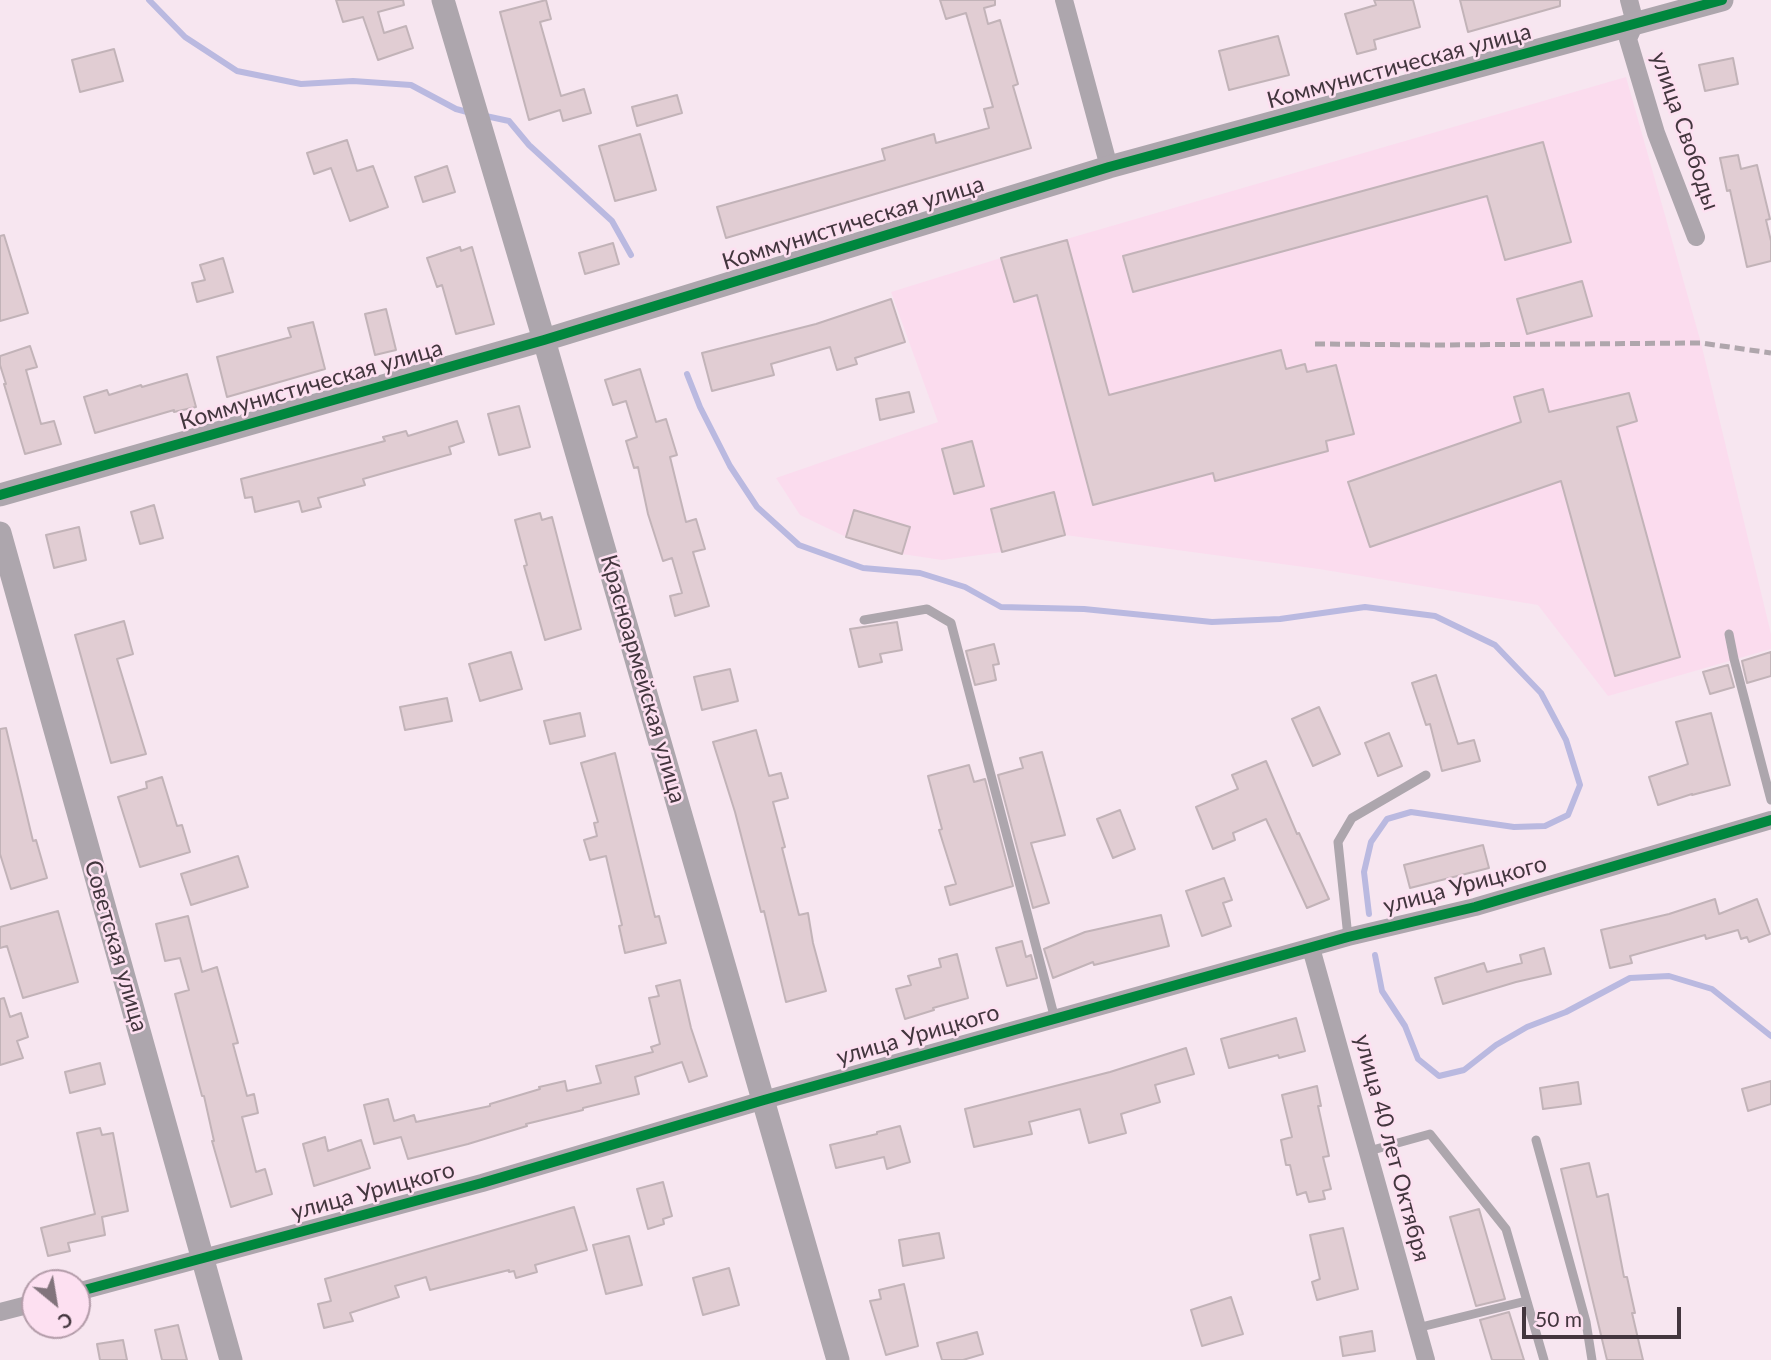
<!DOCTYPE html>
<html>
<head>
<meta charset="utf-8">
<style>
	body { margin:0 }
	#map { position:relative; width:1771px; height:1360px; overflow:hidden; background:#f7e6f0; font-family:Lato,sans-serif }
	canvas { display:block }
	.north { position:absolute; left:21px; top:1269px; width:70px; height:70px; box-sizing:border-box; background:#fde0f1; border:2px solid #b39ca9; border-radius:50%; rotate:150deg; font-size:19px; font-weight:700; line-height:28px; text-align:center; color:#43363e }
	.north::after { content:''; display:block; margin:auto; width:24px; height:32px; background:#82747c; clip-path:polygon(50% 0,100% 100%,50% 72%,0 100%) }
	.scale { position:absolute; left:1522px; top:1307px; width:159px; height:32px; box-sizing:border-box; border:4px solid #43363e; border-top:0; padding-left:9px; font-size:21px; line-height:24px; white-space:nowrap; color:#43363e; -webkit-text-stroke:5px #fde0f1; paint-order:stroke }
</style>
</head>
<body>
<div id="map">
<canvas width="1771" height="1360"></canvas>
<div class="north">С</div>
<div class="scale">50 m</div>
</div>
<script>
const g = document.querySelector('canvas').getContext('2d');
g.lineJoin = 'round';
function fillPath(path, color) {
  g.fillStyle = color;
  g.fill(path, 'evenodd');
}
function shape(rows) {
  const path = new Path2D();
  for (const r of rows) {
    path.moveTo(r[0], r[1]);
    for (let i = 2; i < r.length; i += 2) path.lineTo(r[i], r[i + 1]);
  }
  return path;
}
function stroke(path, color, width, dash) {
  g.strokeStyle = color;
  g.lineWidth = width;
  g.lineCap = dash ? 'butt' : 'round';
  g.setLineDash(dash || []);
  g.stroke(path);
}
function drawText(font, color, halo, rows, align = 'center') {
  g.font = font + ' Lato,sans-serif';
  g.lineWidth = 5;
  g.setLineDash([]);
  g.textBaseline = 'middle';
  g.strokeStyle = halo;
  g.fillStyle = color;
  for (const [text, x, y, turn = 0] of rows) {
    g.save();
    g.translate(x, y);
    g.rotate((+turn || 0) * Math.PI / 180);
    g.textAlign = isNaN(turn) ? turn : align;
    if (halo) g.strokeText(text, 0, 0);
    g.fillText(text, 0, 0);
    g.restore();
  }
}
fillPath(shape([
	[1626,77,1701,343,1771,634,1771,649,1608,696,1538,605,1319,569,1065,535,1002,552,942,560,902,554,846,537,800,515,776,478,938,422,891,292,1001,258]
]), '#fbdcee');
stroke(shape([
	[149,0,185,37,237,71,301,84,353,81,411,85,456,109,471,113],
	[481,115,509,121,529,145,612,221,631,255],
	[687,374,700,407,730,466,757,507,799,545,863,568,920,573,965,587,1001,607,1084,609,1212,622,1280,619,1365,607,1435,616,1495,645,1541,693,1566,740,1580,785,1568,815,1545,826,1514,827,1411,812,1387,819,1371,842,1364,872,1369,914],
	[1375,955,1382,991,1405,1026,1418,1059,1439,1076,1464,1070,1496,1045,1527,1027,1566,1012,1630,978,1669,976,1712,989,1771,1036]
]), '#bab9e0', 6);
const building = shape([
	[336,0,403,0,404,5,378,12,384,33,406,26,413,48,378,60,363,17,343,22,336,0],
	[546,0,551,19,540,22,561,96,584,89,591,113,563,121,560,110,529,120,500,12,546,0],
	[940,0,995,0,995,5,984,8,988,24,1000,20,1018,84,1013,86,1031,148,726,238,717,207,885,160,882,149,934,134,936,143,989,128,984,109,993,107,966,13,946,19,940,0],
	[1374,0,1413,0,1420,27,1374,40,1376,49,1357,54,1345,14,1376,5,1374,0],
	[1460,0,1560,0,1560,6,1468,32,1460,0],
	[1278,36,1289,75,1229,90,1219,51,1278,36],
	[114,49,123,81,80,92,72,60,114,49],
	[1733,58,1738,84,1705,91,1699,65,1733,58],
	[677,95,682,113,637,126,632,107,677,95],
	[640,134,656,190,615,201,599,146,640,134],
	[347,140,357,171,373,166,388,207,350,221,331,168,314,174,307,153,347,140],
	[1543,142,1571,242,1505,260,1487,196,1133,292,1123,256,1543,142],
	[1738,155,1741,169,1757,165,1770,219,1766,220,1771,241,1771,261,1747,267,1730,190,1727,191,1720,158,1738,155],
	[447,166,455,192,423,202,415,177,447,166],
	[4,235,28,313,0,321,0,236,4,235],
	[1067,240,1109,395,1281,350,1286,369,1305,364,1307,372,1336,365,1354,434,1326,441,1328,451,1215,481,1213,473,1093,505,1037,295,1014,302,1001,258,1067,240],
	[613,243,619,264,585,274,579,253,613,243],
	[460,247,461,251,472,247,494,324,456,334,442,285,437,287,427,258,460,247],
	[223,258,233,292,197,302,192,283,205,280,200,265,223,258],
	[1582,281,1592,316,1527,334,1517,299,1582,281],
	[891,299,905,342,855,358,857,364,837,370,830,347,771,364,774,375,712,391,702,353,816,324,891,299],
	[386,309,396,350,375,355,365,314,386,309],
	[313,322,325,369,227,397,217,357,291,337,288,328,313,322],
	[30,346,37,367,26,370,41,424,54,421,61,444,25,454,4,384,6,384,0,365,0,356,30,346],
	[640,369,656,422,666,419,677,455,670,457,686,522,696,519,705,549,693,552,709,606,675,616,670,596,682,593,672,558,663,561,648,514,638,467,634,468,626,441,637,437,626,401,613,405,605,380,640,369],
	[187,374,196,407,174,412,174,410,95,433,84,397,107,390,109,395,141,385,142,387,187,374],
	[1543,389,1549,412,1629,393,1637,421,1617,427,1680,657,1615,676,1561,481,1370,547,1348,482,1521,422,1514,397,1543,389],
	[909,392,914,412,880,420,876,399,909,392],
	[519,406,530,447,499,455,488,414,519,406],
	[457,421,464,442,449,447,451,454,363,479,365,485,318,498,321,507,302,512,299,501,255,512,252,497,245,498,241,479,385,441,383,437,406,431,408,436,457,421],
	[972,441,984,486,954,494,942,449,972,441],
	[1054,492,1065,535,1002,552,991,509,1054,492],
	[154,505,163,538,140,544,131,512,154,505],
	[854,510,910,527,902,554,846,537,854,510],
	[540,513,542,520,552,517,581,629,545,640,524,566,527,565,515,520,540,513],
	[79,527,86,560,54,568,46,535,79,527],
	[124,621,133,654,117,659,146,754,111,763,75,635,124,621],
	[897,622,902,650,880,654,882,662,859,667,850,629,897,622],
	[994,644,999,664,993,665,996,680,975,685,966,651,994,644],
	[511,652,522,689,480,701,469,664,511,652],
	[1771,652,1771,676,1747,683,1742,661,1771,652],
	[1728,665,1734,687,1710,694,1703,672,1728,665],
	[730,669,738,701,702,710,694,677,730,669],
	[1436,675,1458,744,1474,740,1480,761,1442,771,1430,724,1426,725,1412,683,1436,675],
	[447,698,452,721,405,730,400,707,447,698],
	[1319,707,1340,754,1313,766,1292,719,1319,707],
	[580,713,585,736,550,744,544,721,580,713],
	[1711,713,1730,785,1692,795,1692,794,1658,805,1649,777,1688,764,1676,722,1711,713],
	[6,728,33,841,36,840,47,878,11,889,0,854,0,729,6,728],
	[756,730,769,776,781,773,788,798,773,802,785,847,782,848,799,915,808,913,813,943,826,991,786,1002,764,911,761,912,735,812,713,742,756,730],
	[1389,733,1402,766,1378,776,1365,743,1389,733],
	[1042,752,1065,835,1031,843,1049,903,1033,908,998,775,1023,768,1020,758,1042,752],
	[615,753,655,917,659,916,666,943,625,953,619,926,622,925,606,856,590,860,584,840,597,836,594,823,598,822,581,763,615,753],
	[1266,761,1297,834,1299,833,1329,899,1307,908,1266,819,1233,833,1235,840,1213,849,1196,807,1238,789,1232,775,1266,761],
	[969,765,974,782,985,779,1013,886,950,905,945,887,956,884,939,830,942,829,928,776,969,765],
	[162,777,177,826,182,825,190,852,140,867,118,797,147,788,146,782,162,777],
	[1120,810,1135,849,1113,858,1097,819,1120,810],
	[1483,845,1489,868,1410,888,1404,865,1483,845],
	[238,856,248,887,191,905,181,874,238,856],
	[1224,878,1232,900,1223,903,1231,926,1202,936,1186,891,1224,878],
	[1715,899,1719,914,1757,899,1770,934,1749,942,1747,937,1741,939,1738,930,1706,939,1705,935,1630,956,1632,963,1610,968,1601,930,1669,914,1715,899],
	[58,911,78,982,23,998,7,946,0,948,0,927,58,911],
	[1161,915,1169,946,1094,965,1093,962,1053,978,1044,949,1085,932,1161,915],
	[188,916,202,972,217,967,238,1043,233,1044,247,1096,254,1094,258,1113,242,1117,256,1172,265,1169,272,1194,231,1207,212,1141,214,1141,204,1096,202,1096,175,994,189,990,180,958,165,961,156,924,188,916],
	[1022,941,1026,957,1031,955,1037,978,1007,986,996,948,1022,941],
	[1544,948,1551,974,1516,982,1443,1004,1435,978,1484,963,1487,972,1522,963,1520,955,1544,948],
	[957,954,968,998,933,1008,934,1010,905,1019,896,989,911,985,908,976,941,967,939,959,957,954],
	[680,980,691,1028,707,1076,689,1082,682,1062,635,1077,639,1094,583,1108,583,1110,526,1124,527,1126,468,1144,408,1159,401,1137,374,1144,364,1105,388,1099,394,1121,414,1115,416,1122,490,1106,490,1104,540,1089,539,1087,565,1081,567,1091,601,1083,596,1066,653,1052,651,1047,660,1044,649,998,659,996,656,986,680,980],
	[4,998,10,1017,21,1013,28,1037,17,1041,23,1058,0,1065,0,999,4,998],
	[1296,1018,1305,1051,1279,1058,1278,1055,1229,1068,1221,1039,1296,1018],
	[1186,1048,1194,1074,1155,1085,1160,1102,1121,1114,1126,1133,1089,1143,1080,1109,1029,1122,1032,1134,974,1147,965,1109,1110,1072,1186,1048],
	[100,1063,105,1084,70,1093,65,1072,100,1063],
	[1771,1081,1771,1104,1748,1111,1742,1089,1771,1081],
	[1578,1082,1581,1104,1543,1109,1540,1088,1578,1082],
	[1317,1086,1321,1106,1318,1106,1329,1156,1323,1157,1331,1189,1323,1191,1325,1199,1309,1202,1306,1192,1297,1195,1290,1165,1286,1165,1281,1140,1292,1137,1282,1095,1317,1086],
	[900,1126,910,1162,887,1169,884,1157,836,1168,830,1145,877,1134,877,1132,900,1126],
	[100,1128,102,1135,113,1133,128,1211,102,1217,105,1235,68,1243,70,1251,48,1256,41,1228,95,1214,77,1133,100,1128],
	[325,1137,328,1151,361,1140,370,1168,314,1186,303,1144,325,1137],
	[1589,1163,1597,1197,1608,1194,1624,1277,1627,1277,1635,1313,1632,1313,1643,1360,1607,1360,1561,1169,1589,1163],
	[663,1182,672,1216,663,1219,664,1224,648,1229,637,1189,663,1182],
	[574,1207,587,1250,535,1265,537,1272,516,1278,514,1271,509,1272,509,1270,430,1290,426,1277,395,1286,399,1297,350,1313,353,1321,324,1328,318,1304,331,1301,325,1279,574,1207],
	[1479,1209,1505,1299,1476,1306,1450,1217,1479,1209],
	[1343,1228,1358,1289,1317,1300,1312,1282,1320,1279,1310,1235,1343,1228],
	[939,1233,944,1258,903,1266,899,1240,939,1233],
	[629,1236,642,1285,606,1294,593,1245,629,1236],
	[729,1268,739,1305,703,1315,693,1278,729,1268],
	[904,1284,918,1346,886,1355,870,1301,881,1299,879,1290,904,1284],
	[1231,1297,1243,1334,1202,1346,1191,1310,1231,1297],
	[1509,1312,1524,1360,1492,1360,1480,1320,1509,1312],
	[178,1325,187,1360,162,1360,155,1330,178,1325],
	[1372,1331,1375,1351,1343,1356,1340,1337,1372,1331],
	[977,1332,983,1354,963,1360,942,1360,937,1343,977,1332],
	[123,1340,127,1360,100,1360,97,1344,123,1340]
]);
fillPath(building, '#e1cdd3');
stroke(building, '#c2b3b8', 2);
stroke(shape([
	[864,620,927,609,951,623,1055,1019],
	[1729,634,1734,659,1771,800],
	[1348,937,1338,842,1352,818,1426,775],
	[1536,1140,1586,1322,1592,1360],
	[1369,1151,1430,1134,1506,1229,1544,1360],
	[1417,1328,1526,1301]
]), '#ada6ad', 9);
stroke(shape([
	[1064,0,1109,167],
	[1629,0,1635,23,1628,39,1656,133,1696,237],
	[1311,948,1426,1360],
	[77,1292,482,1183,764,1100,1348,937,1475,907,1771,820],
	[0,1312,35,1303]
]), '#ada6ad', 18);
stroke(shape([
	[443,0,544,340,838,1360],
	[0,495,544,340,1109,167,1722,0],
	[0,533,231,1360]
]), '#ada6ad', 23);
stroke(shape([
	[1315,344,1439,345,1701,343,1771,353]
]), '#afa6ac', 5, [10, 5]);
stroke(shape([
	[0,495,544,340,1109,167,1722,0],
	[77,1292,482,1183,764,1100,1348,937,1475,907,1771,820]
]), '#00873e', 10);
drawText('23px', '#43363e', '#fde0f1', [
	["Коммунистическая улица",1399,66,-15],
	["улица Свободы",1685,131,71],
	["Коммунистическая улица",853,223,-17],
	["Коммунистическая улица",311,385,-16],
	["Красноармейская улица",643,679,74],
	["улица Урицкого",1465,885,-15],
	["Советская улица",116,946,74],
	["улица Урицкого",918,1035,-16],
	["улица 40 лет Октября",1392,1148,75],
	["улица Урицкого",373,1191,-15]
]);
</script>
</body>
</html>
